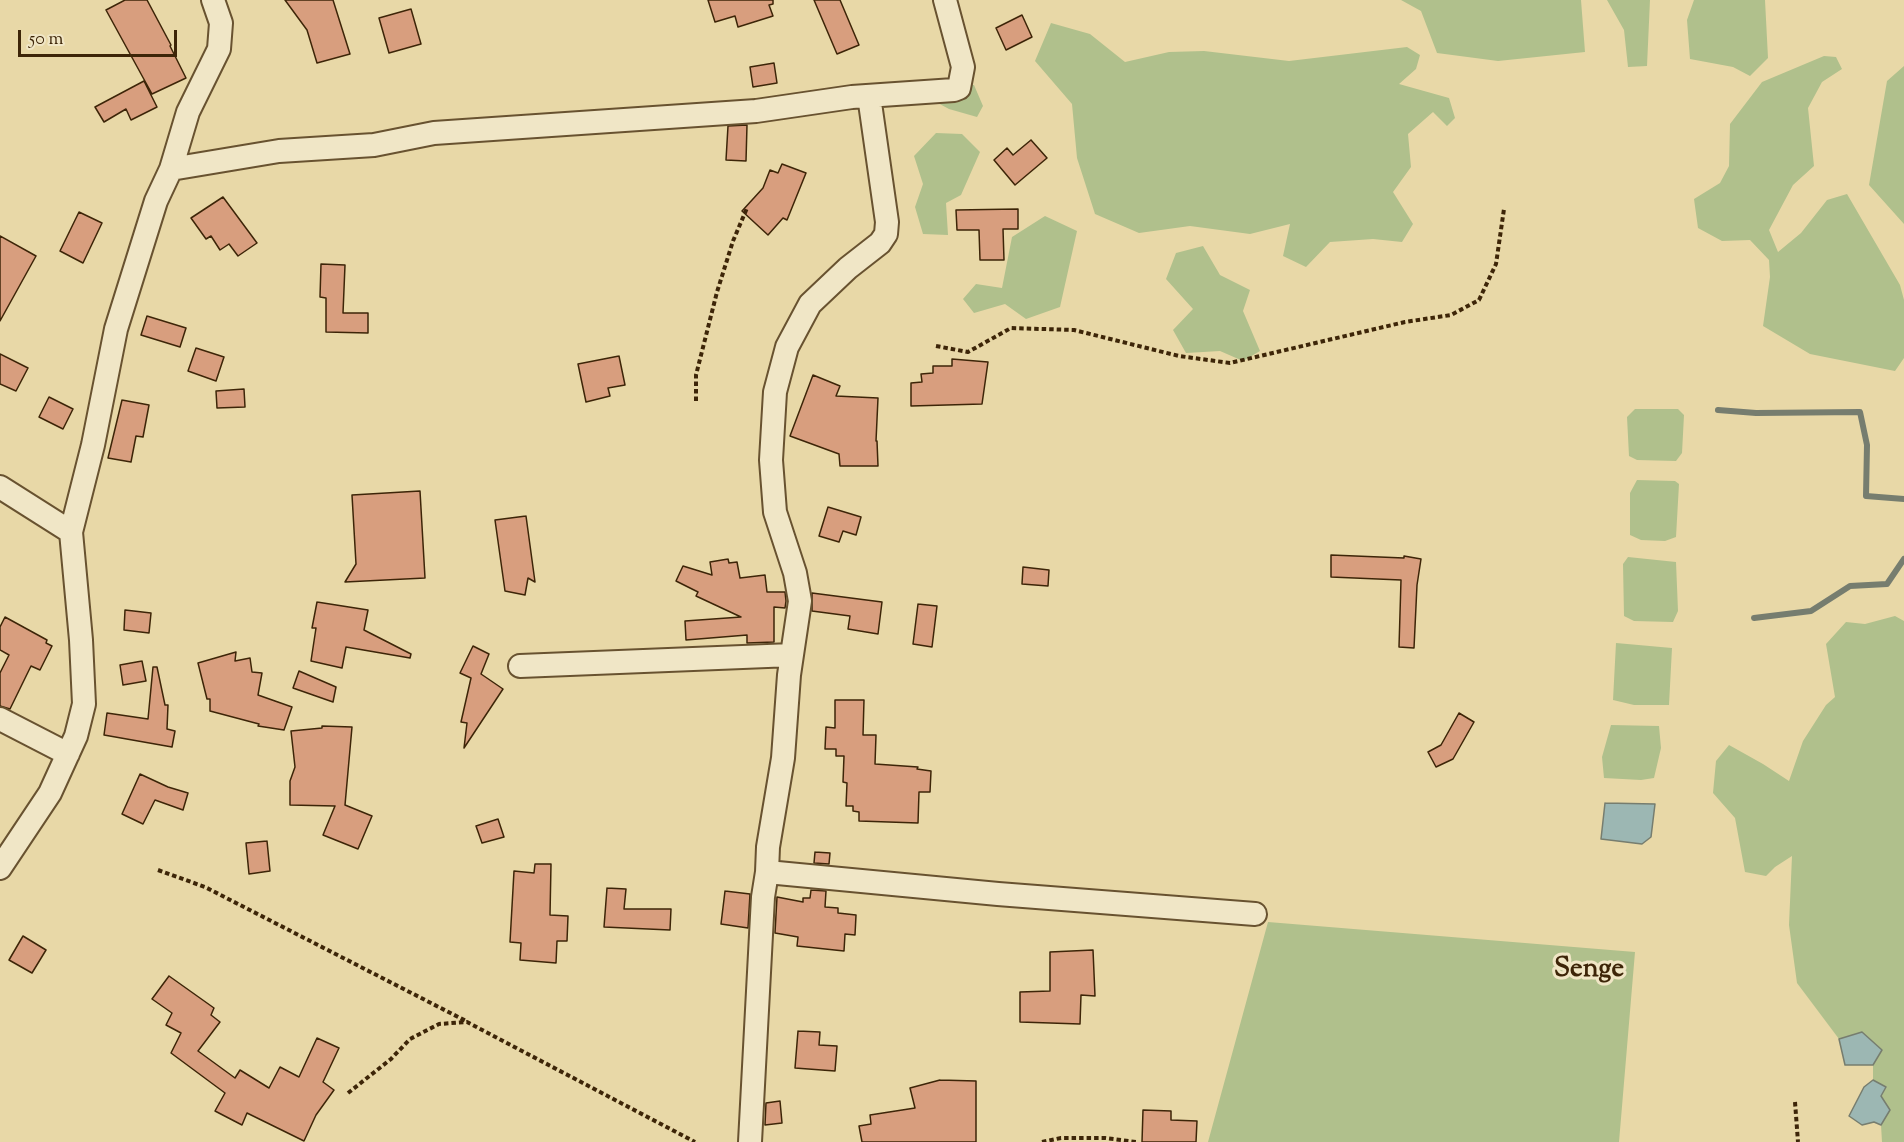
<!DOCTYPE html>
<html>
<head>
<meta charset="utf-8">
<style>
	body { margin:0 }
	#map { position:relative; width:1904px; height:1142px; overflow:hidden; background:#e8d8a7; font-family:"Sorts Mill Goudy",serif }
	canvas { display:block }
	.scale { position:absolute; left:18px; top:30px; width:159px; height:27px; box-sizing:border-box; border:3px solid #3d2508; border-top:0; padding-left:8px; font-size:18px; line-height:21px; white-space:nowrap; color:#3d2508; -webkit-text-stroke:4px #f0e6c6; paint-order:stroke }
</style>
</head>
<body>
<div id="map">
<canvas width="1904" height="1142"></canvas>
<div class="scale">50 m</div>
</div>
<script>
const g = document.querySelector('canvas').getContext('2d');
g.lineJoin = 'round';
function fillPath(path, color) {
  g.fillStyle = color;
  g.fill(path, 'evenodd');
}
function shape(rows) {
  const path = new Path2D();
  for (const r of rows) {
    path.moveTo(r[0], r[1]);
    for (let i = 2; i < r.length; i += 2) path.lineTo(r[i], r[i + 1]);
  }
  return path;
}
function stroke(path, color, width, dash) {
  g.strokeStyle = color;
  g.lineWidth = width;
  g.lineCap = dash ? 'butt' : 'round';
  g.setLineDash(dash || []);
  g.stroke(path);
}
function drawText(font, color, halo, rows, align = 'center') {
  g.font = font + ' "Sorts Mill Goudy",serif';
  g.lineWidth = 6;
  g.setLineDash([]);
  g.textBaseline = 'middle';
  g.strokeStyle = halo;
  g.fillStyle = color;
  for (const [text, x, y, turn = 0] of rows) {
    g.save();
    g.translate(x, y);
    g.rotate((+turn || 0) * Math.PI / 180);
    g.textAlign = isNaN(turn) ? turn : align;
    if (halo) g.strokeText(text, 0, 0);
    g.fillText(text, 0, 0);
    g.restore();
  }
}
fillPath(shape([
	[1401,0,1581,0,1585,52,1498,61,1437,53,1421,11],
	[1607,0,1650,0,1647,66,1628,67,1624,30],
	[1694,0,1765,0,1768,58,1750,76,1733,67,1690,59,1687,20],
	[1051,23,1090,34,1125,62,1169,52,1204,51,1289,61,1407,47,1420,55,1416,69,1399,84,1449,98,1455,118,1447,126,1433,112,1408,134,1411,167,1393,192,1413,224,1402,242,1373,239,1330,242,1306,267,1283,256,1290,224,1250,234,1190,226,1139,233,1095,214,1077,158,1072,104,1035,61],
	[1824,56,1836,57,1842,69,1822,82,1808,108,1814,166,1793,185,1769,230,1778,252,1801,233,1827,200,1847,194,1900,285,1904,300,1904,358,1895,371,1810,354,1763,326,1770,277,1769,260,1750,240,1722,241,1698,228,1694,199,1720,183,1729,166,1730,124,1762,82],
	[1904,66,1904,224,1869,185,1887,81],
	[974,85,983,106,977,117,949,109,936,102,940,86],
	[936,133,962,134,980,152,961,195,946,203,948,235,923,234,915,207,923,184,914,156],
	[1045,216,1077,231,1060,307,1026,319,1005,304,974,313,963,299,976,284,1002,288,1012,237],
	[1203,246,1220,275,1250,290,1243,311,1260,351,1243,361,1220,351,1186,353,1173,330,1193,309,1166,279,1176,253],
	[1635,409,1678,409,1684,415,1682,453,1676,461,1637,460,1629,456,1627,417],
	[1637,480,1675,481,1679,484,1676,537,1665,541,1641,540,1630,535,1630,493],
	[1628,557,1676,562,1678,611,1673,622,1634,621,1624,616,1623,564],
	[1895,616,1904,621,1904,1142,1882,1142,1881,1125,1889,1109,1881,1096,1886,1087,1873,1080,1873,1065,1882,1050,1862,1032,1839,1039,1797,983,1789,925,1792,856,1775,867,1766,876,1745,872,1735,818,1713,793,1716,761,1729,745,1763,764,1789,781,1803,741,1826,705,1835,697,1826,644,1846,622,1865,624],
	[1616,643,1672,648,1669,705,1634,705,1613,700],
	[1611,725,1659,726,1661,748,1654,778,1641,780,1604,778,1602,757],
	[1268,922,1635,952,1619,1142,1208,1142]
]), '#b0c08c');
const water = shape([
	[1605,803,1655,804,1651,837,1642,844,1601,839,1605,803],
	[1862,1032,1882,1050,1873,1065,1845,1065,1839,1039,1862,1032],
	[1873,1080,1886,1087,1881,1096,1890,1110,1881,1125,1874,1122,1862,1125,1849,1116,1864,1087,1873,1080]
]);
fillPath(water, '#9cb7b3');
stroke(water, '#767d6f', 1.5);
stroke(shape([
	[1718,410,1756,413,1860,412,1867,445,1866,496,1904,499],
	[1754,618,1811,611,1850,586,1887,584,1904,559]
]), '#767d6f', 6);
const building = shape([
	[125,0,147,0,171,45,170,46,186,78,152,94,106,10,125,0],
	[285,0,333,0,350,54,317,63,307,30,285,0],
	[708,0,773,0,773,4,769,5,773,16,738,27,735,16,715,22,708,0],
	[814,0,840,0,859,45,837,54,814,0],
	[411,9,421,44,389,53,379,18,411,9],
	[1022,15,1032,37,1006,50,996,28,1022,15],
	[774,63,777,83,753,87,750,67,774,63],
	[144,81,157,107,131,120,126,109,104,122,95,107,144,81],
	[747,125,746,161,726,160,728,126,747,125],
	[1031,140,1047,158,1015,185,994,160,1007,148,1013,155,1031,140],
	[782,164,806,173,787,220,783,218,768,235,742,211,763,188,770,170,778,173,782,164],
	[223,197,257,243,238,256,229,244,220,250,211,236,206,239,191,218,223,197],
	[1018,209,1018,229,1003,229,1004,260,980,260,979,230,957,230,956,210,1018,209],
	[79,212,102,223,83,263,60,251,79,212],
	[0,236,36,256,0,321,0,236],
	[321,264,345,265,343,313,368,313,368,333,326,332,326,298,320,297,321,264],
	[147,316,186,328,180,347,141,335,147,316],
	[196,348,224,357,216,381,188,371,196,348],
	[0,354,28,368,16,391,0,384,0,354],
	[619,356,625,385,608,388,610,396,586,402,578,364,619,356],
	[952,359,988,362,982,404,911,406,911,383,922,382,921,374,933,373,933,366,952,366,952,359],
	[813,375,840,386,836,396,878,398,876,441,877,441,878,466,840,466,839,454,790,436,813,375],
	[244,389,245,407,217,408,216,391,244,389],
	[49,397,73,409,63,429,39,417,49,397],
	[122,400,149,405,143,437,136,436,131,462,108,458,122,400],
	[420,491,425,578,345,582,356,564,352,495,420,491],
	[828,507,861,517,856,535,843,531,839,542,819,536,828,507],
	[526,516,535,582,528,578,525,595,505,591,495,520,526,516],
	[1331,555,1404,558,1404,556,1421,559,1417,585,1414,648,1399,647,1401,580,1331,577,1331,555],
	[728,559,729,563,737,562,740,578,765,575,767,592,785,592,786,601,785,608,774,607,774,642,747,643,747,635,686,640,685,621,741,617,696,596,698,592,676,581,683,566,712,575,710,562,728,559],
	[1023,567,1049,570,1048,586,1022,584,1023,567],
	[812,593,882,602,878,634,848,629,850,616,812,611,812,593],
	[317,602,368,610,364,630,411,654,410,658,346,647,342,668,311,661,316,628,312,628,317,602],
	[918,604,937,606,932,647,913,644,918,604],
	[125,610,151,613,149,633,124,630,125,610],
	[5,617,47,640,46,643,52,646,40,670,31,666,10,709,0,706,0,673,9,655,0,650,0,627,5,617],
	[473,646,489,654,481,674,503,689,464,748,467,723,461,722,471,678,460,673,473,646],
	[236,652,235,661,250,658,252,672,262,673,258,695,292,707,284,730,258,726,259,724,210,711,210,699,207,699,198,663,236,652],
	[142,661,146,681,123,685,120,665,142,661],
	[153,667,157,667,165,705,168,705,167,729,175,731,172,747,104,735,107,713,148,719,153,667],
	[299,671,336,687,333,702,293,688,299,671],
	[835,700,864,700,863,735,876,735,875,764,918,767,917,769,931,771,930,792,919,792,918,823,859,821,859,812,853,811,853,806,846,806,847,783,843,782,844,756,836,756,836,749,825,749,826,727,835,728,835,700],
	[1459,713,1474,722,1453,759,1436,767,1428,752,1441,745,1459,713],
	[322,726,352,727,345,805,372,816,358,849,323,835,335,806,290,805,290,781,295,767,291,731,322,728,322,726],
	[140,774,168,787,188,793,183,810,155,800,143,824,122,814,140,774],
	[498,819,504,837,482,843,476,826,498,819],
	[267,841,270,871,249,874,246,843,267,841],
	[815,852,830,853,829,864,814,863,815,852],
	[535,864,551,864,550,915,568,916,567,941,557,941,556,963,520,960,521,943,510,942,514,871,534,873,535,864],
	[607,888,626,889,624,909,671,909,670,930,604,927,607,888],
	[811,890,826,891,825,907,838,908,838,913,856,915,855,935,845,934,844,951,797,946,798,937,775,933,777,897,803,902,803,898,810,898,811,890],
	[725,891,750,894,748,928,721,924,725,891],
	[23,936,46,950,32,973,9,960,23,936],
	[1093,950,1095,996,1081,995,1080,1024,1020,1022,1020,992,1050,991,1050,952,1093,950],
	[169,976,214,1008,211,1015,220,1022,198,1051,235,1078,240,1070,269,1088,280,1067,299,1077,317,1038,339,1048,323,1082,334,1090,316,1115,304,1141,247,1113,242,1125,215,1111,225,1093,171,1053,181,1033,166,1025,172,1013,152,999,169,976],
	[798,1031,820,1032,819,1045,837,1046,835,1071,795,1068,798,1031],
	[940,1080,976,1081,976,1142,862,1142,859,1126,871,1124,870,1115,915,1108,910,1088,940,1080],
	[780,1101,782,1123,765,1125,766,1103,780,1101],
	[1143,1110,1171,1111,1171,1120,1197,1121,1196,1142,1142,1142,1143,1110]
]);
fillPath(building, '#d89e7e');
stroke(building, '#3d2508', 1.5);
const minor = shape([
	[171,169,279,151,374,145,434,133,756,111,852,97,954,90,959,88,963,67,945,0],
	[0,487,71,532],
	[520,666,792,655],
	[0,719,68,754],
	[0,868,50,793,76,736,84,704,81,640,71,532,93,445,116,329,156,201,171,169,188,112,219,49,221,23,213,0],
	[767,872,998,894,1255,914],
	[750,1142,763,897,767,872,768,847,783,758,789,675,800,601,795,573,775,512,771,460,775,392,787,347,810,304,848,268,880,243,886,234,887,222,869,96]
]);
stroke(minor, '#685230', 26);
stroke(shape([
	[936,346,968,352,1011,328,1074,330,1179,356,1230,363,1405,322,1451,315,1479,300,1496,264,1504,209],
	[696,401,696,375,717,292,733,241,747,208],
	[158,870,205,887,466,1021],
	[348,1093,391,1059,410,1039,439,1024,467,1022,695,1142],
	[1795,1102,1798,1142],
	[1042,1142,1061,1138,1105,1138,1136,1142]
]), '#3d2508', 4, [4.5, 3]);
stroke(minor, '#f0e6c6', 22);
drawText('bold 27px', '#3d2508', '#f0e6c6', [
	["Senge",1589,971]
]);
</script>
</body>
</html>
